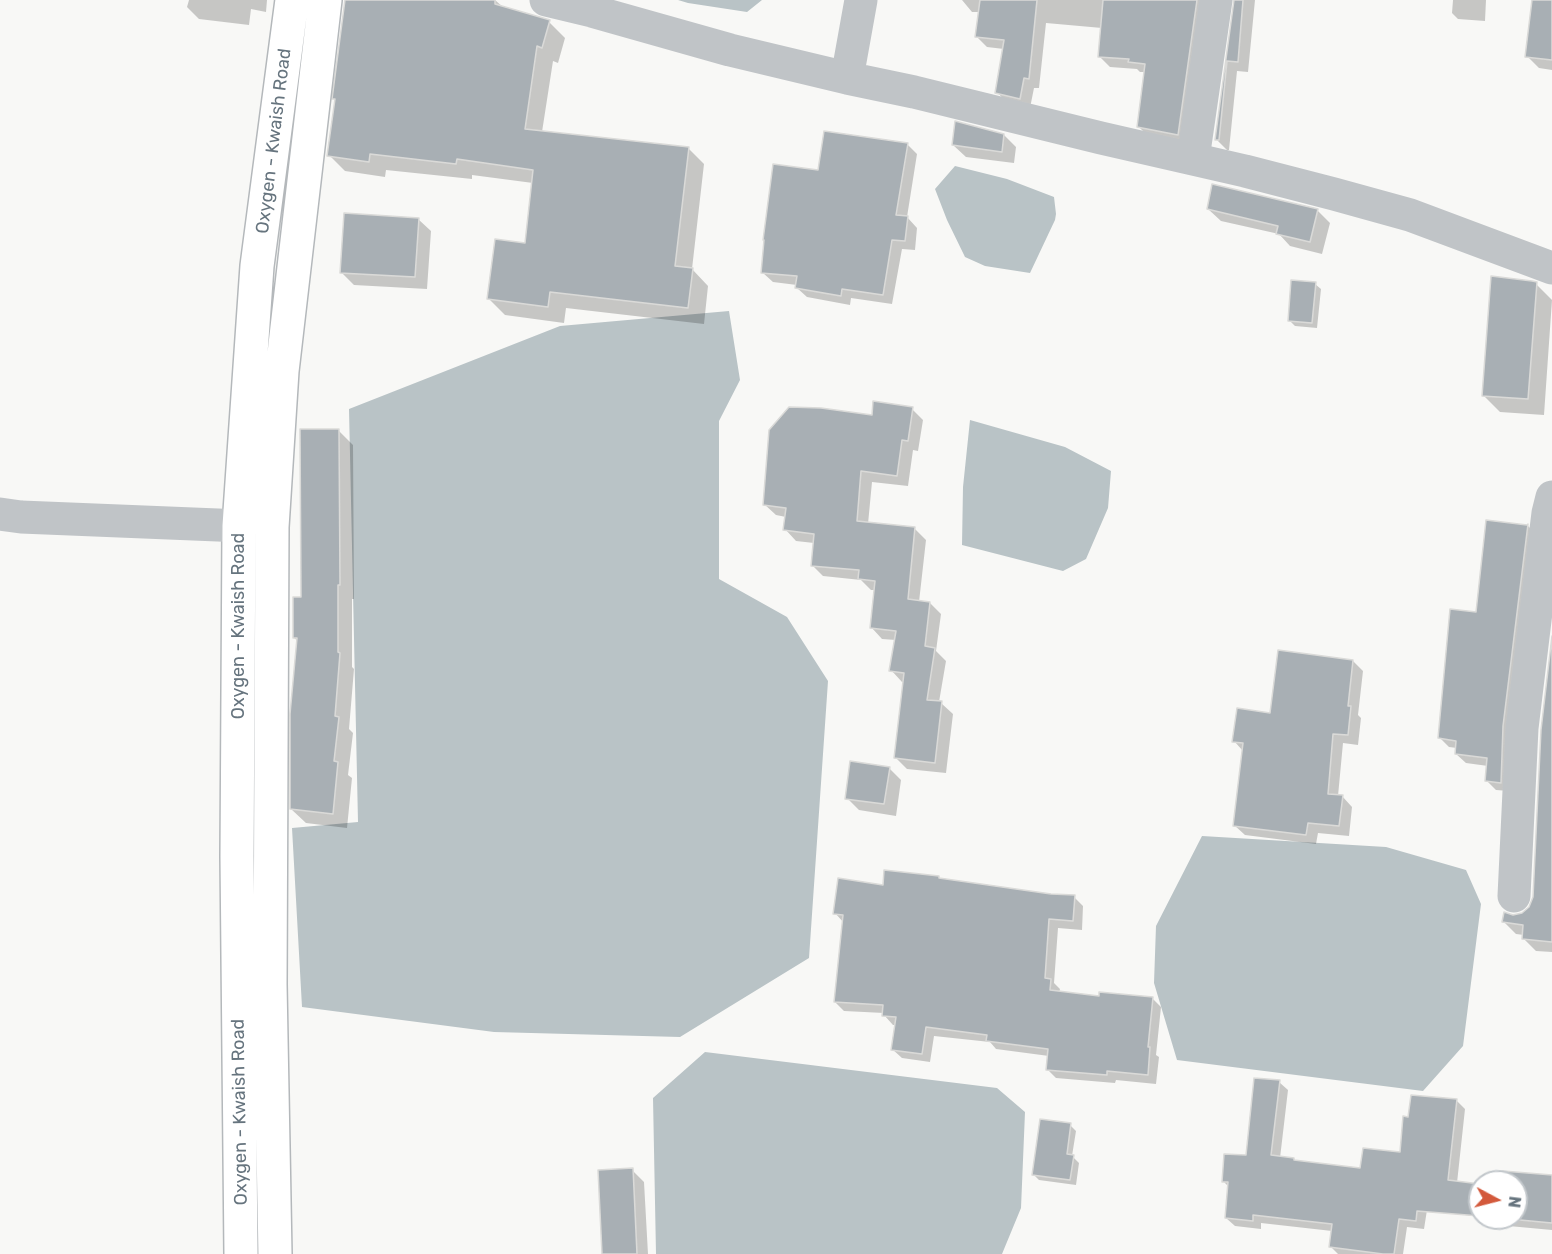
<!DOCTYPE html>
<html>
<head>
<meta charset="utf-8">
<style>
	body { margin:0 }
	#map { position:relative; width:1552px; height:1254px; overflow:hidden; background:#f8f8f6; font-family:Rubik,sans-serif }
	canvas { display:block }
	.north { position:absolute; left:1468px; top:1170px; width:60px; height:60px; box-sizing:border-box; background:#fff; border:2px solid #c2c7cb; border-radius:50%; rotate:97deg; font-size:16px; font-weight:700; line-height:24px; text-align:center; color:#66747e }
	.north::after { content:''; display:block; margin:auto; width:21px; height:27px; background:#d3593b; clip-path:polygon(50% 0,100% 100%,50% 72%,0 100%) }
</style>
</head>
<body>
<div id="map">
<canvas width="1552" height="1254"></canvas>
<div class="north">N</div>
</div>
<script>
const g = document.querySelector('canvas').getContext('2d');
g.lineJoin = 'round';
function fillPath(path, color) {
  g.fillStyle = color;
  g.fill(path, 'evenodd');
}
function shape(rows) {
  const path = new Path2D();
  for (const r of rows) {
    path.moveTo(r[0], r[1]);
    for (let i = 2; i < r.length; i += 2) path.lineTo(r[i], r[i + 1]);
  }
  return path;
}
function stroke(path, color, width, dash) {
  g.strokeStyle = color;
  g.lineWidth = width;
  g.lineCap = dash ? 'butt' : 'round';
  g.setLineDash(dash || []);
  g.stroke(path);
}
function drawText(font, color, halo, rows, align = 'center') {
  g.font = font + ' Rubik,sans-serif';
  g.lineWidth = 6;
  g.setLineDash([]);
  g.textBaseline = 'middle';
  g.strokeStyle = halo;
  g.fillStyle = color;
  for (const [text, x, y, turn = 0] of rows) {
    g.save();
    g.translate(x, y);
    g.rotate((+turn || 0) * Math.PI / 180);
    g.textAlign = isNaN(turn) ? turn : align;
    if (halo) g.strokeText(text, 0, 0);
    g.fillText(text, 0, 0);
    g.restore();
  }
}
fillPath(shape([
	[678,0,762,0,747,12,688,3],
	[955,166,1007,179,1054,197,1056,214,1055,220,1030,273,985,266,965,257,947,220,935,189],
	[729,311,740,380,719,421,719,579,787,617,828,681,809,958,680,1037,494,1032,302,1007,292,828,358,822,349,409,560,326],
	[970,420,1065,447,1111,471,1108,508,1086,559,1063,571,962,545,963,487],
	[1202,836,1386,847,1466,870,1481,904,1463,1046,1423,1091,1177,1060,1154,983,1156,926],
	[705,1052,997,1088,1025,1112,1021,1208,1002,1254,656,1254,653,1098]
]), '#b9c3c6');
fillPath(shape([
	[189,0,267,0,266,12,251,9,249,25,199,19,187,7],
	[346,0,495,0,504,8,549,22,565,38,558,63,553,61,542,132,688,148,704,164,692,269,708,286,704,324,566,308,564,323,505,315,489,299,526,244,533,183,472,175,472,179,386,170,385,177,345,171,329,155],
	[962,0,1211,0,1188,144,1149,137,1139,127,1146,72,1140,72,1137,69,1110,67,1099,56,1102,28,1046,23,1039,88,1034,88,1030,108,1007,103,997,92,1004,49,987,47,977,37,980,12,972,12],
	[1236,0,1255,0,1248,72,1237,71,1229,150,1227,150,1216,139],
	[1453,0,1486,0,1485,21,1458,19,1452,13],
	[1552,19,1552,70,1539,68,1527,56],
	[1004,135,1016,147,1014,163,966,157,953,145],
	[907,144,917,154,907,217,917,228,915,250,902,249,892,304,851,298,850,305,807,297,797,288,797,285,773,282,763,273,819,172],
	[1213,186,1318,211,1330,223,1322,254,1290,246,1279,234,1221,221,1208,209],
	[418,219,431,231,427,289,354,285,341,272],
	[1315,284,1321,289,1317,328,1295,326,1289,320],
	[1536,284,1552,300,1544,415,1500,412,1483,395],
	[912,409,923,420,918,451,913,450,908,486,872,482,868,524,914,528,926,540,919,602,930,603,941,614,936,651,946,661,939,702,941,703,953,714,946,773,907,769,896,758,904,682,902,682,891,670,896,640,882,639,871,627,876,590,871,590,861,580,823,576,812,565,814,543,796,541,785,529,786,517,776,515,764,504,873,416],
	[338,430,353,445,354,599,352,599,352,667,354,669,349,729,353,733,348,775,352,778,347,828,306,823,291,809,298,641,294,638],
	[1528,526,1536,534,1509,791,1496,790,1487,781,1488,766,1466,763,1456,754,1457,748,1449,747,1440,738,1477,614],
	[1552,649,1552,952,1536,951,1524,939,1524,935,1516,934,1504,922,1512,916,1523,914,1531,907,1534,897],
	[1353,661,1363,671,1358,715,1361,718,1358,745,1343,743,1338,796,1342,796,1352,807,1349,836,1318,833,1316,844,1245,835,1234,825,1243,751,1234,741],
	[889,768,901,780,896,816,859,810,847,798],
	[940,880,1051,895,1074,897,1083,906,1082,930,1058,928,1054,983,1060,989,1059,993,1100,998,1152,998,1161,1007,1156,1055,1159,1057,1156,1084,1116,1080,1115,1083,1056,1078,1047,1069,1049,1056,996,1049,990,1042,934,1036,930,1062,902,1058,892,1049,896,1025,893,1025,884,1015,884,1013,844,1011,835,1002,844,923,835,913,884,886],
	[1279,1082,1288,1090,1280,1158,1294,1159,1296,1161,1362,1170,1402,1153,1409,1118,1456,1100,1465,1109,1457,1183,1480,1185,1480,1217,1427,1210,1424,1229,1407,1227,1403,1254,1338,1254,1330,1246,1332,1231,1261,1223,1261,1229,1235,1226,1226,1218,1229,1187,1223,1181,1247,1157],
	[1070,1125,1076,1131,1072,1156,1079,1163,1076,1185,1039,1180,1033,1174],
	[632,1170,644,1182,648,1254,603,1254],
	[1552,1177,1552,1230,1487,1224,1481,1218,1516,1218,1516,1182,1504,1182]
]), '#0003');
const building = shape([
	[345,0,495,0,495,4,550,20,542,48,537,46,525,129,689,147,675,266,693,268,688,308,550,292,548,307,487,299,495,239,525,243,533,170,457,159,456,164,370,154,369,162,327,156,335,99,332,99,345,0],
	[980,0,1037,0,1029,79,1024,78,1020,99,995,93,1004,40,975,37,980,0],
	[1103,0,1197,0,1178,135,1137,127,1145,64,1128,62,1129,59,1098,57,1103,0],
	[1234,0,1243,0,1238,62,1227,61,1219,140,1215,140,1234,0],
	[1532,0,1552,0,1552,60,1525,57,1532,0],
	[955,121,1004,134,1002,152,952,145,955,121],
	[824,131,908,143,896,215,908,216,905,241,892,240,883,295,842,289,841,296,795,288,797,276,761,273,764,240,763,240,773,164,818,170,824,131],
	[1212,184,1318,209,1310,242,1276,234,1278,226,1207,209,1212,184],
	[344,213,419,218,415,277,340,273,344,213],
	[1491,276,1532,281,1537,282,1528,399,1482,396,1491,276],
	[1291,280,1316,282,1312,323,1288,321,1291,280],
	[873,401,913,407,908,441,902,440,897,476,861,471,857,521,915,527,908,599,930,602,925,646,935,648,927,700,942,701,935,763,894,758,904,673,889,671,896,631,870,628,875,581,858,579,859,570,811,566,814,534,783,530,786,508,763,505,769,430,789,407,821,408,872,415,873,401],
	[300,429,339,429,340,585,338,585,338,652,340,653,335,716,339,717,334,761,338,762,333,814,290,809,290,714,297,638,293,638,293,597,301,597,300,429],
	[1486,520,1527,525,1528,524,1503,726,1501,783,1485,781,1487,758,1455,754,1456,741,1438,738,1450,609,1476,612,1486,520],
	[1552,636,1552,942,1522,939,1523,925,1502,922,1504,912,1513,915,1522,913,1529,907,1533,897,1541,730,1552,636],
	[1278,650,1353,660,1348,706,1351,706,1348,735,1333,734,1328,794,1343,795,1339,826,1308,823,1306,835,1233,826,1243,743,1232,742,1237,708,1270,713,1278,650],
	[850,761,890,767,884,804,845,799,850,761],
	[884,870,939,876,939,878,1051,894,1075,895,1073,921,1049,919,1045,978,1051,979,1050,990,1099,996,1099,992,1153,997,1148,1047,1150,1047,1148,1075,1107,1071,1107,1075,1046,1070,1048,1049,986,1041,987,1035,926,1027,922,1054,891,1050,896,1017,882,1016,883,1005,834,1002,843,915,833,914,838,878,883,885,884,870],
	[1254,1078,1280,1080,1271,1155,1294,1158,1294,1160,1360,1168,1363,1148,1400,1152,1403,1116,1408,1117,1411,1095,1457,1099,1448,1180,1480,1184,1480,1216,1417,1211,1416,1221,1399,1219,1394,1254,1383,1254,1329,1247,1332,1224,1253,1215,1253,1221,1225,1218,1228,1182,1222,1182,1224,1154,1246,1155,1254,1078],
	[1040,1119,1071,1123,1067,1154,1074,1155,1070,1180,1032,1175,1040,1119],
	[633,1168,637,1254,602,1254,598,1170,633,1168],
	[1503,1171,1552,1175,1552,1223,1499,1218,1516,1218,1516,1182,1502,1182,1503,1171]
]);
fillPath(building, '#a8afb4');
stroke(building, '#dadad8', 1.5);
const major = shape([
	[241,1254,237,856,239,526,257,266,292,0],
	[275,1254,270,984,272,527,282,371,325,0]
]);
stroke(major, '#b4b8bb', 36);
stroke(shape([
	[546,0,592,11,730,50,847,78,914,92,1101,138,1245,171,1334,194,1410,215,1552,268],
	[847,78,861,0],
	[1193,159,1216,0],
	[0,514,21,517,267,527],
	[1514,896,1522,728,1548,513,1552,497]
]), '#c0c4c7', 33);
stroke(major, '#fff', 33);
drawText('18px', '#66747e', '#fff', [
	["Oxygen - Kwaish Road",274,141,-83],
	["Oxygen - Kwaish Road",239,626,-90],
	["Oxygen - Kwaish Road",240,1112,-91]
]);
</script>
</body>
</html>
